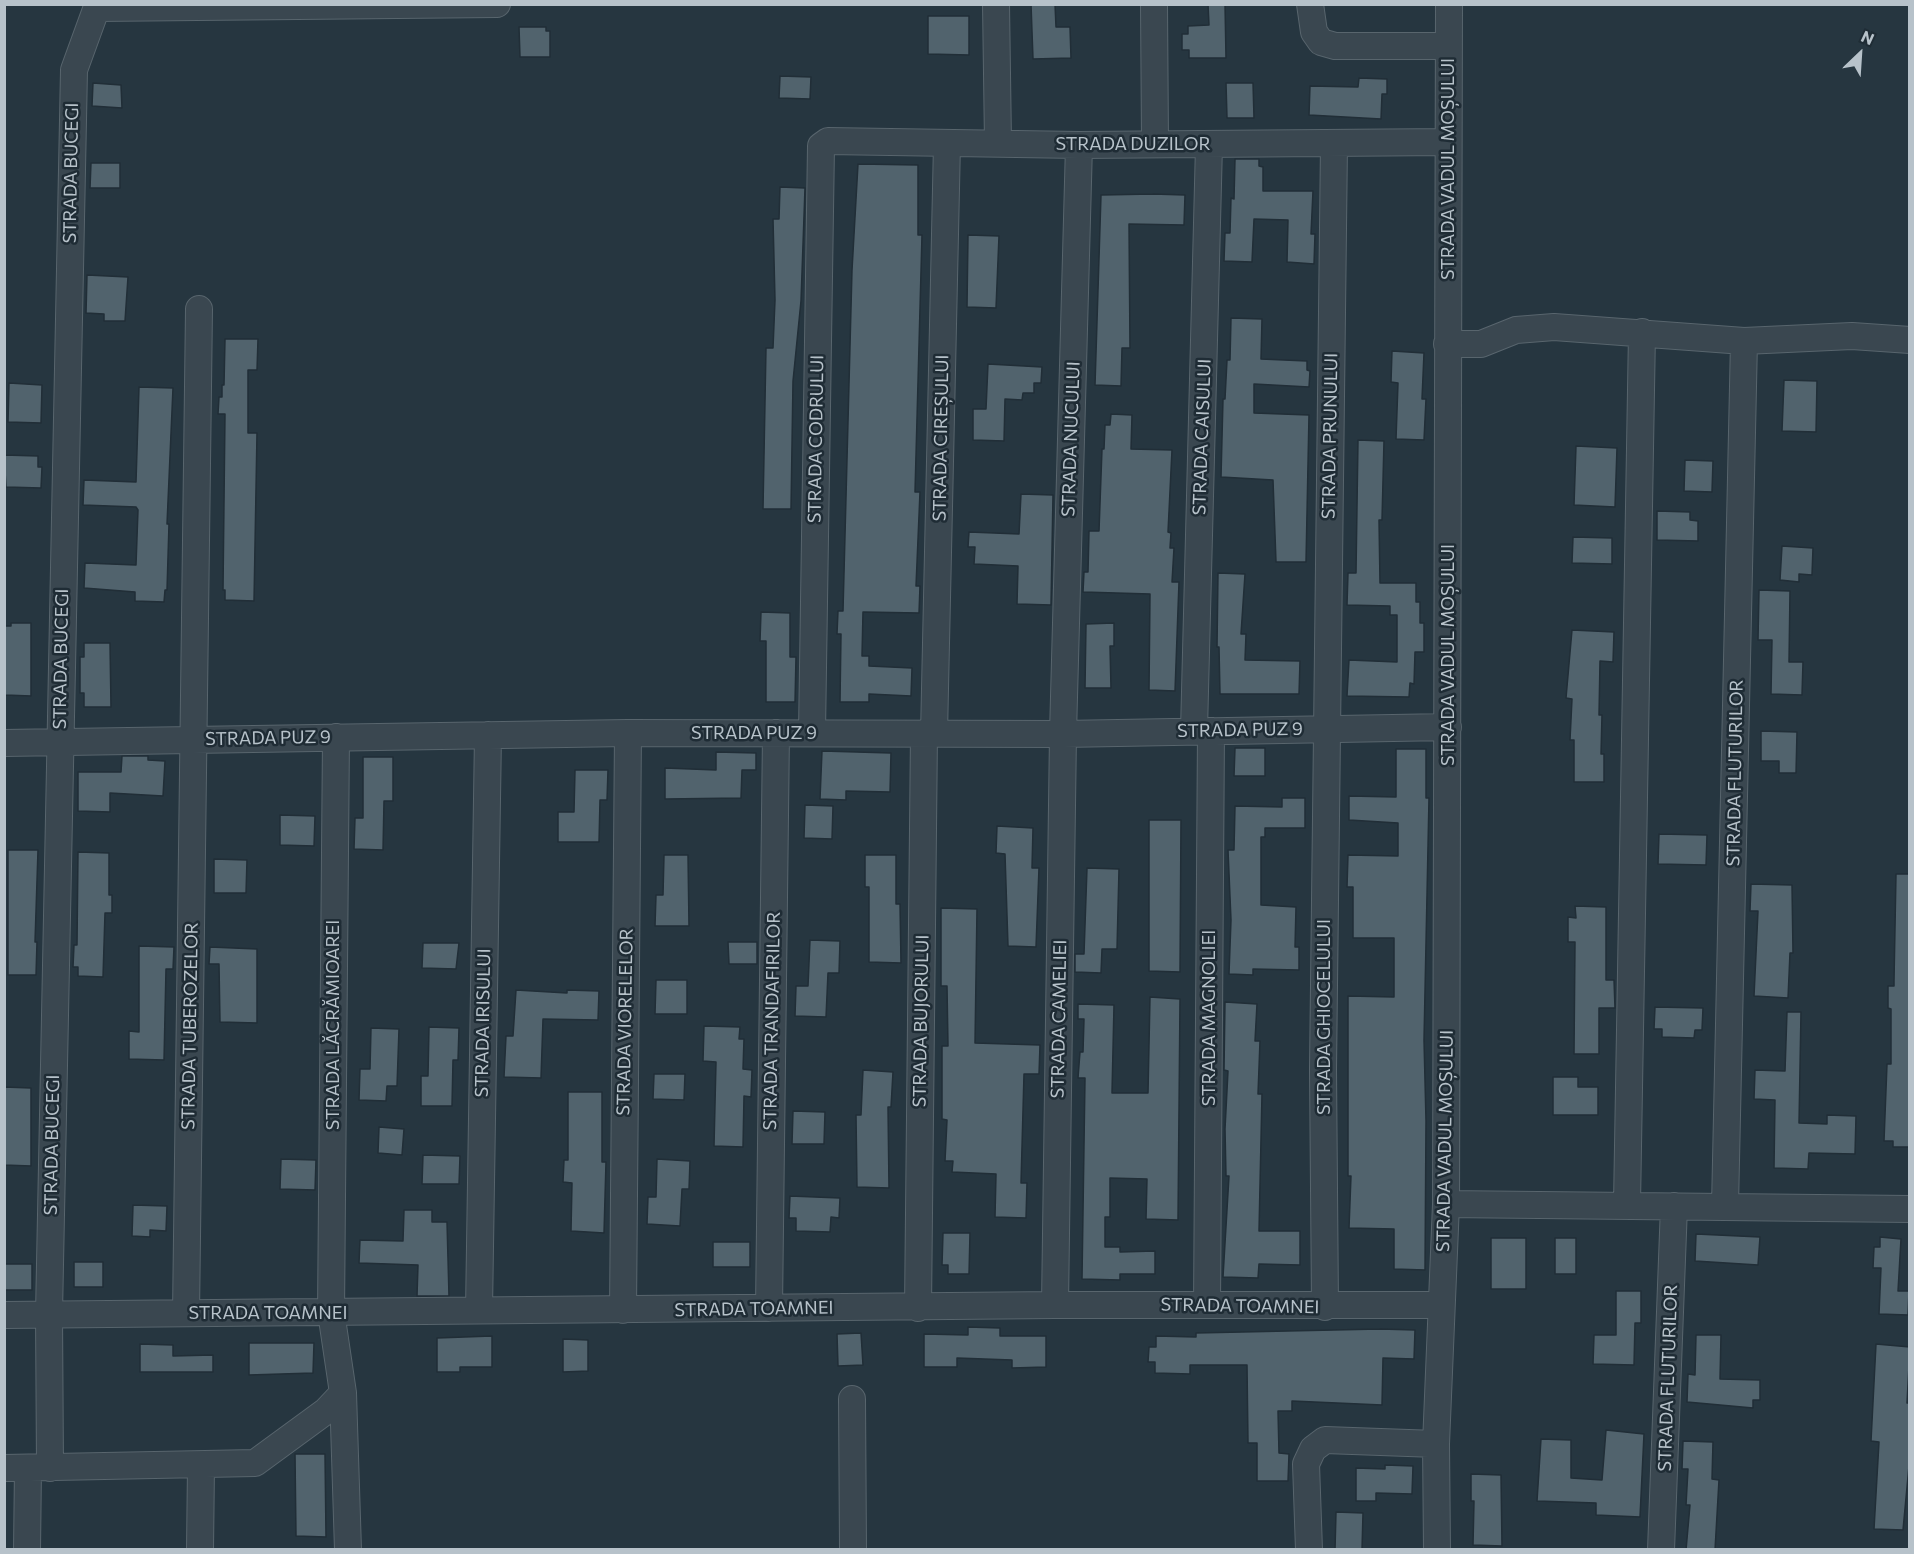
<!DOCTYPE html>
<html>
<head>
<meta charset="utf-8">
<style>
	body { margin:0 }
	#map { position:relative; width:1914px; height:1554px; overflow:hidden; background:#263640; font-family:Commissioner,sans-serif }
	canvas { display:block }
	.frame { position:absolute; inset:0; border:6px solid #b7c2ca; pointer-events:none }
	.north { position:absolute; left:1830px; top:24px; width:60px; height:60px; -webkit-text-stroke:4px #1f2c35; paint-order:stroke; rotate:25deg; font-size:16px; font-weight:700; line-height:24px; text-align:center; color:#b7c2ca }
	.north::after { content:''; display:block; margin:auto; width:21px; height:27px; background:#b7c2ca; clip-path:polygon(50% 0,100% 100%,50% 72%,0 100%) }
</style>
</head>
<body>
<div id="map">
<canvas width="1914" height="1554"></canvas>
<div class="frame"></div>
<div class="north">N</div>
</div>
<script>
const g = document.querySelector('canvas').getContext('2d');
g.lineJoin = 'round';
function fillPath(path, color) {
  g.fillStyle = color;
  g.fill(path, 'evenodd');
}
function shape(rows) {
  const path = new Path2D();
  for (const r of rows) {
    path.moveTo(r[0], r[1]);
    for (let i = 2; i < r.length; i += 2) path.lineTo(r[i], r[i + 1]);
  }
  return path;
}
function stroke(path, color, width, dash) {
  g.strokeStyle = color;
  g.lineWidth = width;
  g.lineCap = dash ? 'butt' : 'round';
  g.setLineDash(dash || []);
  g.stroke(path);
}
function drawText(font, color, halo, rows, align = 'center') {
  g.font = font + ' Commissioner,sans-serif';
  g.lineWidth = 5;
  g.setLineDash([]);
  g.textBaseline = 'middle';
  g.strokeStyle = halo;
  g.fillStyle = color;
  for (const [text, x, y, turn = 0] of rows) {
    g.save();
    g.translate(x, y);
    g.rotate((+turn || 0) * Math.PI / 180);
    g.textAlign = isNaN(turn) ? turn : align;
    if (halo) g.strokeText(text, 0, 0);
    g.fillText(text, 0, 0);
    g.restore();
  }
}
const building = shape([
	[1031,4,1055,4,1056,27,1070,27,1071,58,1033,59,1031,4],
	[1208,4,1225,4,1226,58,1189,58,1189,50,1182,50,1182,34,1188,34,1188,26,1209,25,1208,4],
	[928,16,969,16,969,55,928,54,928,16],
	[519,27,546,27,546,31,550,31,550,57,520,57,519,27],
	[780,76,811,77,810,99,779,98,780,76],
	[1359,78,1387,79,1387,94,1382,94,1381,119,1309,115,1310,86,1358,87,1359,78],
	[93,83,121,85,122,108,92,106,93,83],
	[1226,83,1253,83,1254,118,1227,118,1226,83],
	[1235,159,1259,159,1259,166,1263,167,1263,191,1313,191,1311,234,1315,234,1314,264,1287,262,1288,220,1254,219,1252,262,1224,261,1225,233,1230,233,1231,198,1234,199,1235,159],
	[91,163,120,163,120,188,90,188,91,163],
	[858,164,918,165,918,235,922,235,915,492,920,492,916,586,920,586,919,613,863,612,862,656,869,656,869,666,912,668,911,696,869,694,869,702,840,702,841,634,837,634,838,611,843,611,852,270,858,164],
	[780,187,805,188,801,301,793,381,791,509,763,509,766,348,773,348,775,300,773,219,779,219,780,187],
	[1153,194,1185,195,1184,225,1129,224,1130,348,1122,348,1121,386,1095,385,1101,195,1153,194],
	[968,235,999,236,996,308,967,307,968,235],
	[87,275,128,277,125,321,104,321,104,314,86,313,87,275],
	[1231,318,1262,319,1261,359,1307,361,1307,370,1310,371,1309,387,1254,384,1254,413,1309,415,1306,562,1276,562,1273,480,1221,477,1223,399,1225,399,1227,360,1230,360,1231,318],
	[225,339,258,339,257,370,248,370,248,433,257,433,254,601,225,600,225,590,223,590,225,414,218,414,219,397,222,397,222,385,224,385,225,339],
	[1392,351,1424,353,1422,399,1426,399,1424,440,1396,439,1398,383,1391,382,1392,351],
	[988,364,1042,367,1041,383,1034,383,1034,393,1023,393,1022,400,1005,399,1004,441,973,440,973,409,986,409,988,364],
	[1784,380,1817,381,1816,432,1782,431,1784,380],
	[9,383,42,385,41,423,8,422,9,383],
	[139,387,173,388,167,524,169,524,167,590,165,590,164,602,135,601,135,592,84,588,85,563,136,565,138,510,136,507,83,505,84,480,136,482,139,387],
	[1111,414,1132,415,1131,449,1172,450,1168,532,1171,533,1170,548,1174,548,1172,582,1179,582,1175,691,1149,690,1150,594,1083,592,1084,572,1088,572,1089,531,1099,531,1102,449,1104,449,1105,425,1110,425,1111,414],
	[1358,440,1384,441,1382,520,1379,520,1380,583,1416,583,1416,602,1420,602,1420,623,1424,623,1424,652,1415,652,1414,684,1410,683,1409,697,1347,696,1349,660,1397,662,1397,615,1390,615,1390,606,1347,605,1348,573,1356,573,1358,440],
	[1576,446,1617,448,1615,507,1574,505,1576,446],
	[4,455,38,456,38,467,42,467,41,488,6,487,4,455],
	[1685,460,1713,461,1712,492,1684,491,1685,460],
	[1021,494,1053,495,1051,605,1017,604,1018,566,974,564,975,547,968,547,969,532,1019,534,1021,494],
	[1657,511,1690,512,1690,520,1698,521,1698,541,1657,540,1657,511],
	[1573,537,1612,538,1612,564,1572,563,1573,537],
	[1782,546,1813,548,1812,575,1799,574,1799,582,1780,580,1782,546],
	[1218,573,1245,574,1241,634,1246,634,1245,660,1300,661,1299,694,1220,694,1219,647,1217,647,1218,573],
	[1759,590,1790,591,1789,662,1803,662,1802,695,1771,694,1772,640,1758,640,1759,590],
	[761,612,790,613,790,657,796,657,795,702,766,702,766,641,760,641,761,612],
	[11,623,31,623,31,696,5,695,4,626,11,626,11,623],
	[1114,623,1114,646,1110,646,1111,688,1085,688,1086,624,1114,623],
	[1572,630,1614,632,1613,662,1600,661,1599,715,1602,715,1601,754,1604,754,1604,782,1574,782,1574,740,1570,740,1572,699,1566,698,1572,630],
	[84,643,110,643,111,707,84,707,84,693,80,693,80,657,84,657,84,643],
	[1761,731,1797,732,1796,773,1779,773,1779,761,1761,761,1761,731],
	[1235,748,1265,748,1265,776,1234,776,1235,748],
	[1396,749,1426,749,1426,798,1429,798,1424,1040,1426,1121,1425,1270,1394,1269,1394,1229,1349,1228,1351,1176,1348,1176,1348,996,1394,997,1394,938,1353,938,1353,887,1347,887,1348,855,1398,856,1398,823,1349,820,1349,796,1396,797,1396,749],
	[822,751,891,753,890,792,846,791,846,800,820,799,822,751],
	[716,752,756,753,756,770,742,770,741,798,665,799,665,768,716,770,716,752],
	[122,756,148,756,148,760,165,761,163,796,110,793,110,812,78,811,78,772,121,772,122,756],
	[363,757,393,757,393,801,384,801,383,850,354,849,355,818,363,818,363,757],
	[575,770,608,770,607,800,600,800,599,842,558,842,558,812,574,812,575,770],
	[1282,798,1305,798,1305,828,1265,828,1265,837,1261,837,1261,905,1296,907,1295,947,1299,947,1299,970,1253,969,1253,975,1229,974,1231,920,1228,850,1234,850,1235,806,1282,807,1282,798],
	[805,805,833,806,832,839,804,838,805,805],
	[280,815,315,816,314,846,280,845,280,815],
	[1149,820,1181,820,1180,972,1149,971,1149,820],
	[997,826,1033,828,1032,868,1039,868,1036,947,1008,946,1005,854,996,853,997,826],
	[1659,834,1707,835,1706,865,1658,864,1659,834],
	[8,850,38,850,35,942,37,942,36,975,8,975,8,850],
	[78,852,109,853,109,895,112,895,112,913,105,913,103,977,78,976,78,967,73,967,74,945,77,945,78,852],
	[664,855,688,855,689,926,655,926,656,895,663,895,664,855],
	[865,855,896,855,896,904,900,904,901,963,869,962,869,887,865,887,865,855],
	[214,859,247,860,246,893,214,893,214,859],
	[1087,868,1119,869,1117,949,1102,949,1101,973,1075,972,1075,954,1084,954,1087,868],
	[1896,874,1910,874,1910,1147,1893,1147,1893,1141,1884,1141,1887,1064,1891,1064,1891,1009,1888,1008,1888,986,1894,986,1894,981,1896,874],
	[1751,884,1792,885,1793,953,1790,953,1788,998,1754,996,1758,911,1750,911,1751,884],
	[1575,906,1606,907,1606,980,1614,980,1615,1008,1599,1008,1599,1054,1574,1054,1575,942,1568,942,1568,917,1576,918,1575,906],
	[941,908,977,909,975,1043,1040,1045,1039,1074,1024,1074,1021,1183,1027,1183,1026,1218,995,1217,996,1174,952,1172,953,1161,945,1161,947,1120,942,1119,942,1046,948,1046,947,986,941,986,941,908],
	[810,940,840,941,839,973,828,973,826,1017,795,1016,796,986,808,986,810,940],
	[728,942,757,942,757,964,729,964,728,942],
	[423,943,459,943,456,969,422,968,423,943],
	[139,946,174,947,173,969,166,969,164,1060,129,1059,129,1031,139,1032,139,946],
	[210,947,257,949,257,1023,220,1022,219,964,209,964,210,947],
	[656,980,687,980,687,1014,655,1014,656,980],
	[516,990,567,993,567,990,599,991,598,1020,543,1019,541,1078,504,1077,506,1036,513,1036,516,990],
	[1150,997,1180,999,1178,1220,1146,1219,1147,1179,1110,1178,1110,1217,1105,1217,1105,1247,1120,1247,1120,1252,1155,1251,1155,1274,1120,1274,1120,1280,1082,1279,1085,1078,1078,1078,1080,1052,1083,1052,1084,1019,1078,1019,1078,1004,1114,1005,1112,1093,1148,1093,1150,997],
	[1225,1002,1257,1004,1255,1041,1260,1041,1258,1094,1262,1094,1259,1231,1300,1231,1300,1265,1259,1264,1258,1278,1223,1277,1229,1176,1226,1176,1225,1129,1228,1071,1224,1070,1225,1002],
	[1655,1007,1703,1008,1702,1030,1695,1030,1694,1038,1662,1037,1662,1029,1654,1029,1655,1007],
	[1787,1012,1801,1012,1799,1123,1827,1124,1827,1115,1856,1116,1855,1154,1809,1153,1808,1169,1774,1168,1775,1100,1754,1099,1755,1070,1785,1071,1787,1012],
	[704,1026,740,1027,739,1039,744,1039,743,1069,752,1070,751,1097,744,1096,743,1147,714,1146,716,1062,703,1061,704,1026],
	[429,1027,459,1028,458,1060,453,1060,452,1106,421,1106,421,1076,428,1076,429,1027],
	[371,1028,399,1029,397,1086,387,1086,386,1101,359,1100,360,1069,370,1069,371,1028],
	[863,1070,893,1072,891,1107,888,1107,889,1188,857,1187,856,1115,861,1115,863,1070],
	[654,1074,685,1074,684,1100,653,1099,654,1074],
	[1553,1077,1578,1077,1578,1087,1598,1087,1598,1115,1553,1115,1553,1077],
	[4,1087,31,1088,31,1166,4,1165,4,1087],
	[568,1092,602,1092,602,1162,606,1162,604,1233,571,1231,572,1183,563,1182,564,1160,568,1160,568,1092],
	[793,1111,825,1112,824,1144,792,1144,793,1111],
	[379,1127,404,1129,402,1155,378,1153,379,1127],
	[423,1155,460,1156,459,1184,422,1184,423,1155],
	[281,1159,316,1160,315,1190,280,1189,281,1159],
	[657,1159,690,1161,689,1189,682,1189,680,1226,647,1224,648,1197,656,1197,657,1159],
	[790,1196,840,1198,839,1218,831,1217,830,1232,796,1231,796,1218,789,1218,790,1196],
	[133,1205,167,1206,166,1231,150,1230,150,1237,132,1236,133,1205],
	[404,1210,432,1210,432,1222,447,1222,449,1296,417,1296,418,1265,359,1263,360,1240,403,1241,404,1210],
	[943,1233,970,1233,969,1274,948,1274,948,1265,942,1265,943,1233],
	[1696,1234,1760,1237,1758,1265,1695,1261,1696,1234],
	[1880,1237,1901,1239,1898,1291,1909,1291,1908,1315,1879,1314,1881,1268,1873,1268,1874,1247,1880,1247,1880,1237],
	[1491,1238,1526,1238,1526,1289,1491,1289,1491,1238],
	[1555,1238,1576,1238,1576,1274,1555,1274,1555,1238],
	[713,1242,750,1242,750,1267,713,1267,713,1242],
	[74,1262,103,1262,103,1287,74,1287,74,1262],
	[4,1264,32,1264,32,1290,4,1290,4,1264],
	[1616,1291,1641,1291,1641,1323,1635,1323,1634,1365,1593,1364,1594,1335,1616,1335,1616,1291],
	[968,1327,1000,1328,1000,1336,1046,1336,1046,1367,1012,1368,1012,1360,957,1358,957,1367,924,1367,924,1334,968,1335,968,1327],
	[1380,1329,1415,1330,1414,1359,1383,1358,1382,1405,1292,1401,1292,1411,1278,1411,1279,1453,1289,1454,1288,1481,1257,1481,1257,1443,1248,1443,1247,1365,1190,1365,1190,1374,1155,1373,1155,1362,1148,1362,1149,1347,1156,1347,1156,1336,1196,1337,1196,1333,1380,1329],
	[861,1333,863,1365,838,1366,837,1334,861,1333],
	[1696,1335,1721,1335,1720,1379,1760,1380,1760,1400,1753,1400,1753,1408,1687,1402,1688,1374,1695,1375,1696,1335],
	[492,1336,492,1367,460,1367,460,1372,437,1372,437,1338,492,1336],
	[563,1339,588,1340,588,1371,563,1372,563,1339],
	[249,1343,314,1343,313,1373,249,1375,249,1343],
	[140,1344,173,1345,173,1356,213,1355,213,1372,140,1372,140,1344],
	[1876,1344,1910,1347,1907,1403,1910,1403,1910,1455,1903,1530,1874,1529,1879,1442,1871,1441,1876,1344],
	[1606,1430,1644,1434,1640,1517,1596,1515,1596,1503,1537,1501,1541,1439,1571,1440,1571,1478,1602,1480,1606,1430],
	[1683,1441,1713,1442,1712,1479,1719,1480,1715,1550,1686,1550,1690,1505,1686,1505,1688,1469,1682,1469,1683,1441],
	[295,1454,325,1454,326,1537,296,1536,295,1454],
	[1385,1465,1413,1466,1412,1494,1376,1493,1376,1501,1356,1501,1356,1468,1385,1469,1385,1465],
	[1471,1474,1501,1475,1502,1546,1473,1545,1474,1501,1471,1501,1471,1474],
	[1336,1512,1363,1513,1362,1550,1335,1550,1336,1512]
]);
fillPath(building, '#51636d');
stroke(building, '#212e37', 1.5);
const minor = shape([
	[996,4,998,143],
	[1154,4,1155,144],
	[1310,4,1314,32,1321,42,1335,46,1448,46],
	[98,8,497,4],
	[1447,344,1481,344,1516,330,1554,327,1744,341,1852,336,1910,340],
	[1194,730,1209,145],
	[812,732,821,146,828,141,1079,145,1447,142],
	[934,734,947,143],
	[336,737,331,1312,343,1393,348,1550],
	[4,743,628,733,1063,734,1448,727],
	[1446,1204,1910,1209],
	[1627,1204,1642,332],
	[1725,1206,1744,341],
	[1055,1305,1063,734,1079,145],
	[1207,1305,1211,731],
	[1325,1307,1323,1069,1334,144],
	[769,1308,776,733],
	[918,1308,924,733],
	[479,1310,488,735],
	[623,1310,628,733],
	[186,1313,199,309],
	[4,1315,1055,1305,1441,1305],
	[852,1399,853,1550],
	[4,1468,255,1463,326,1411,343,1393],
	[50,1468,49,1314,74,70,98,4],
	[27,1550,28,1468],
	[200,1550,201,1466],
	[1309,1550,1306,1464,1313,1449,1325,1440,1436,1444],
	[1437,1550,1436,1444,1446,1204,1449,4],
	[1661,1550,1674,1206]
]);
stroke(minor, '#58656d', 28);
stroke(minor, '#3a4750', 26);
drawText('18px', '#b7c2ca', '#1f2c35', [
	["STRADA DUZILOR",1133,144],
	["STRADA VADUL MOȘULUI",1448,169,-90],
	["STRADA BUCEGI",71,173,-89],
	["STRADA PRUNULUI",1330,436,-89],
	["STRADA CAISULUI",1202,437,-88],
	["STRADA CIREȘULUI",941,438,-89],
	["STRADA CODRULUI",816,439,-89],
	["STRADA NUCULUI",1071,439,-88],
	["STRADA VADUL MOȘULUI",1448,655,-90],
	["STRADA BUCEGI",61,659,-89],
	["STRADA PUZ 9",1240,730,-1],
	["STRADA PUZ 9",754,733],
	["STRADA PUZ 9",268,738,-1],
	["STRADA FLUTURILOR",1735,773,-89],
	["STRADA GHIOCELULUI",1324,1017,-90],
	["STRADA MAGNOLIEI",1209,1018,-90],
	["STRADA CAMELIEI",1059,1019,-89],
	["STRADA TRANDAFIRILOR",772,1021,-89],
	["STRADA BUJORULUI",921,1021,-89],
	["STRADA VIORELELOR",625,1022,-89],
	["STRADA IRISULUI",483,1023,-89],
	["STRADA LĂCRĂMIOAREI",333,1025,-90],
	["STRADA TUBEROZELOR",190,1026,-89],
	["STRADA VADUL MOȘULUI",1445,1141,-89],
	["STRADA BUCEGI",52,1145,-89],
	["STRADA TOAMNEI",1240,1306,1],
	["STRADA TOAMNEI",754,1309,-1],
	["STRADA TOAMNEI",268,1313],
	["STRADA FLUTURILOR",1668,1378,-88]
]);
</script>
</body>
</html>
